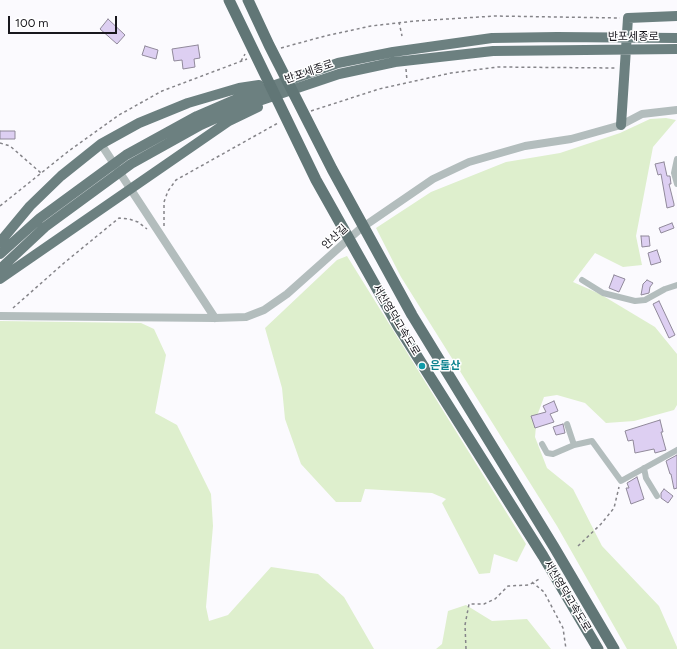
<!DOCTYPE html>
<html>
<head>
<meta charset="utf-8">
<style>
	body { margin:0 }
	#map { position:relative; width:677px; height:649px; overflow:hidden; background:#fbfafe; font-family:Figtree,sans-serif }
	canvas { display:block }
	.scale { position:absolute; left:8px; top:16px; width:109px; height:18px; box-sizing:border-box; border:2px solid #18171d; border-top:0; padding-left:5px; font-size:12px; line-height:14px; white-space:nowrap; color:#18171d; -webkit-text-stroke:3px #fff; paint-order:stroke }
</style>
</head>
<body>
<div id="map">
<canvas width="677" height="649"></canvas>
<div class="scale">100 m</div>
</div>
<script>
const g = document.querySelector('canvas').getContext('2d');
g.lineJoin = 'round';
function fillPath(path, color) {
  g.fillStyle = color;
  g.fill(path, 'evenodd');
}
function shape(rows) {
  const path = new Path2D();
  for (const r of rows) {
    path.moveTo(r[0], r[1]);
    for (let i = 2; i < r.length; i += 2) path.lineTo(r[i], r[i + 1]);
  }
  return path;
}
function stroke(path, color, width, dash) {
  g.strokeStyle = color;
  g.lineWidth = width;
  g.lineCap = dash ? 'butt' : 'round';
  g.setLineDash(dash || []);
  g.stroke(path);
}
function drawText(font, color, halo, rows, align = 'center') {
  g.font = font + ' Figtree,"Noto Sans KR",sans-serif';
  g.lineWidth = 3;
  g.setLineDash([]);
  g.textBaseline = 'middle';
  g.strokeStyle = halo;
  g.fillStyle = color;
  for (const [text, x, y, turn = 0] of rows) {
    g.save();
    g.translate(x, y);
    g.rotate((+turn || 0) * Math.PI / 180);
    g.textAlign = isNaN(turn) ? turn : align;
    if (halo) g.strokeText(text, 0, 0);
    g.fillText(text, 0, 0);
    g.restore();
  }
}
fillPath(shape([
	[666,118,676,120,653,147,636,236,642,265,623,267,595,253,573,282,600,294,655,327,677,354,677,405,674,410,634,421,606,423,585,403,557,395,544,397,537,416,535,437,547,468,573,489,602,546,659,606,677,647,677,649,627,649,557,526,401,277,376,228,431,192,506,162,560,153,620,133,650,119],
	[347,256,526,544,517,562,494,554,490,573,479,574,442,503,446,499,432,493,365,489,361,502,336,502,301,464,285,419,282,388,265,328,337,260],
	[0,321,141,323,154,329,166,355,155,413,177,425,211,494,213,526,206,607,209,621,228,615,271,567,318,574,344,597,374,649,0,649],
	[466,605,492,621,527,619,551,649,436,649,442,644,448,611]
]), '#deefcd');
const building = shape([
	[108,19,125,35,117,44,100,29,108,19],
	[198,45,200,58,194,59,195,67,183,69,182,60,174,61,172,49,198,45],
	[145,46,158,50,156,59,142,55,145,46],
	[0,131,15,131,15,139,0,139,0,131],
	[664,162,667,176,670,176,671,184,669,184,674,204,674,206,667,208,661,174,658,175,655,164,664,162],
	[672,223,674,228,661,233,659,228,672,223],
	[641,236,649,236,650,246,642,247,641,236],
	[657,250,661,262,651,265,648,253,657,250],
	[614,275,625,279,619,292,609,288,614,275],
	[647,280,653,283,650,287,649,293,641,295,643,284,647,280],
	[659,301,675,335,669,338,653,304,659,301],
	[554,401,558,411,550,414,554,422,535,428,531,416,546,412,543,406,554,401],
	[660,420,663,432,661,432,666,450,655,453,654,449,635,453,633,440,628,441,625,431,660,420],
	[563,424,565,433,556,435,553,427,563,424],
	[677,455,677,488,674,489,671,474,670,474,666,461,677,455],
	[637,477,644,499,631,504,626,488,629,488,627,483,637,477],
	[664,489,673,496,668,503,661,498,661,493,664,489]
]);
fillPath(building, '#ddcff2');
stroke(building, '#90899a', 1);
stroke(shape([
	[399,22,402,36],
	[281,48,325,36,371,26,415,21,495,16,620,18],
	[241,61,245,54],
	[406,69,407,81],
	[311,111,379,89,451,73,498,67,616,68],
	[0,143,10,146,41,173],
	[0,206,70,150,119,115,162,91,247,59],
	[164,226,164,202,168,191,176,180,278,123],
	[13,308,64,263,119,218,129,219,138,222,147,229],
	[578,546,601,524,614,508,619,487],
	[532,582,544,592,563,628,566,649],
	[466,649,465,625,469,604,484,604,495,599,508,586,529,585,539,579]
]), '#858489', 1.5, [3, 3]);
stroke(shape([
	[677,159,674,173,677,184],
	[582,280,603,293,635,301,645,300,665,289,677,285],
	[567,424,574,445],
	[542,444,547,453,553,454,574,445,592,441,621,481,677,450],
	[644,468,646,478,657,496]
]), '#b3bdbd', 6);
stroke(shape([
	[101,144,215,318],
	[0,316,215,318,246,317,264,310,287,294,360,229,433,179,469,162,525,146,571,139,621,125,642,114,677,110]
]), '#b3bdbd', 8);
stroke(shape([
	[621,125,628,18,677,16],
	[0,242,30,206,61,176,101,144,139,123,188,103,239,88,259,85],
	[0,254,40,218,126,155,197,116,241,97,338,63,393,52,492,38,557,37,677,38],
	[0,269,45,227,131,164,201,125,241,107,339,74,395,62,493,51,677,49],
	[0,279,229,121,258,107]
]), '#6c8080', 10);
stroke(shape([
	[229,0,316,180,398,326,543,556,598,649],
	[248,0,269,45,332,169,412,315,554,547,614,649]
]), '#617676', 11);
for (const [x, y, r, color] of [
	[422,366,4,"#0f9aa8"]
]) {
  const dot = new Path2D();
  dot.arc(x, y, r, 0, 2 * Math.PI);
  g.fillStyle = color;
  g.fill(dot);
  stroke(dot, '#fff', 1.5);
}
drawText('11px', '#18171d', '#fff', [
	["반포세종로",633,37],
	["반포세종로",309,72,-19],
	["안산길",335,237,-43],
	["서산영덕고속도로",396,320,59],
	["서산영덕고속도로",567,596,59]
]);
drawText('bold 11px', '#0d838f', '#fff', [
	["은둘산",430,366]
], 'left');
</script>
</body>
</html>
